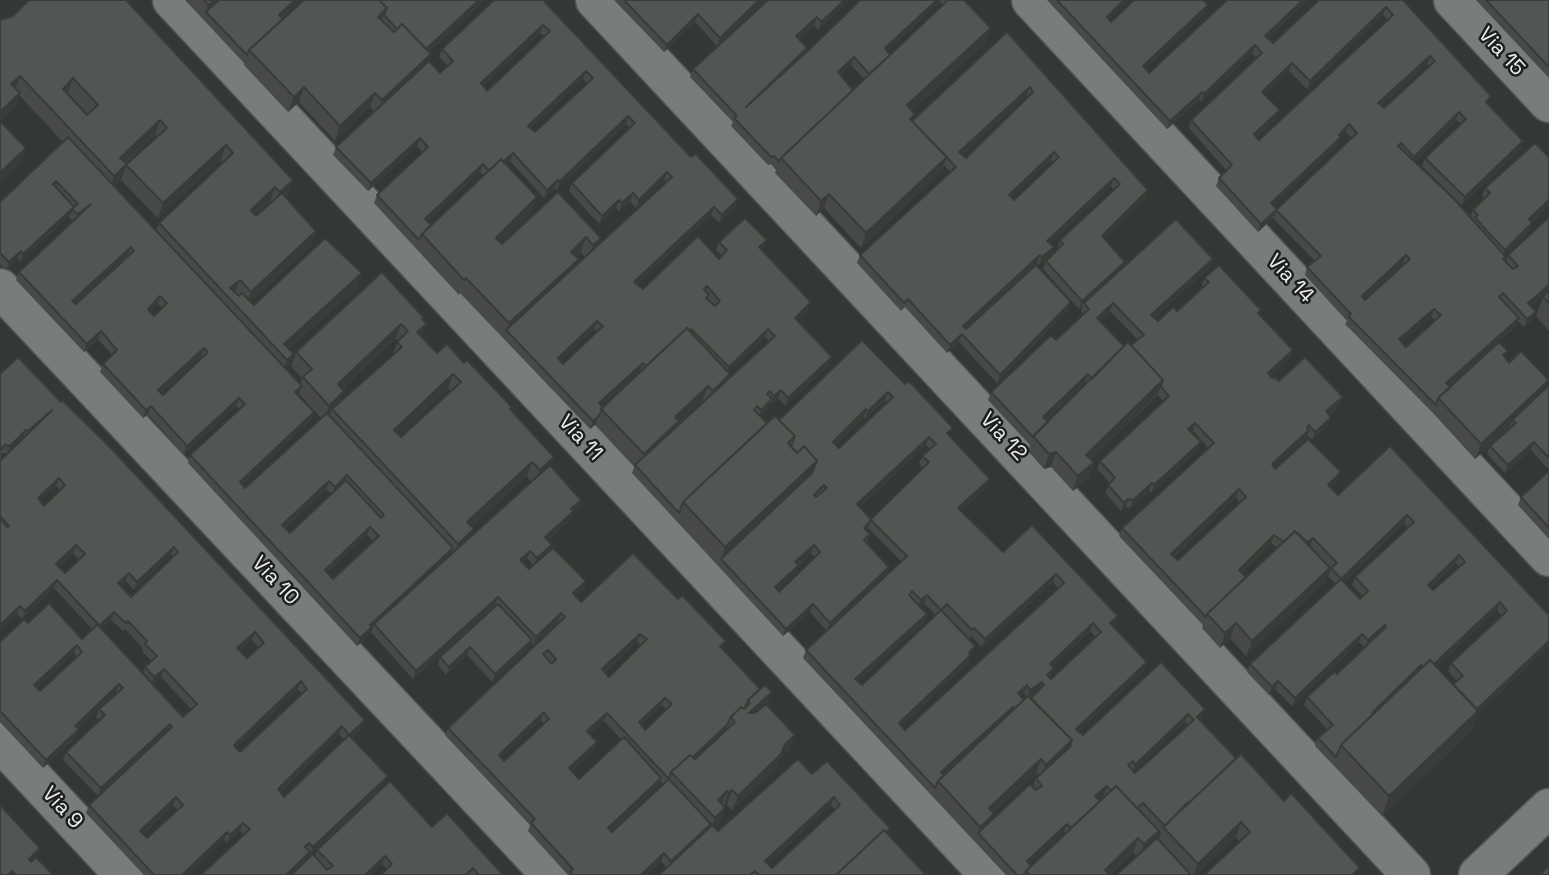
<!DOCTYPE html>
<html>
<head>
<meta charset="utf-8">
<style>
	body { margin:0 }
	canvas { display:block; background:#343835 }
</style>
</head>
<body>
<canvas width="1549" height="875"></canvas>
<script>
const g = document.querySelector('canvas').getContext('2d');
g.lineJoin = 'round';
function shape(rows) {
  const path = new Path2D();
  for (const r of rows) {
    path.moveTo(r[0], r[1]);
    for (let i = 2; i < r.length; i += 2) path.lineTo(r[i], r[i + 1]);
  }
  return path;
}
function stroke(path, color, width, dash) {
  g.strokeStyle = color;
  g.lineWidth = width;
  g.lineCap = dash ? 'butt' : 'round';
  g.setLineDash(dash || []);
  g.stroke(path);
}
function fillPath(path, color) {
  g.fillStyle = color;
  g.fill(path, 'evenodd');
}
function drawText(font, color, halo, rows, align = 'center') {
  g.font = font + ' "Space Grotesk",sans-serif';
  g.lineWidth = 5;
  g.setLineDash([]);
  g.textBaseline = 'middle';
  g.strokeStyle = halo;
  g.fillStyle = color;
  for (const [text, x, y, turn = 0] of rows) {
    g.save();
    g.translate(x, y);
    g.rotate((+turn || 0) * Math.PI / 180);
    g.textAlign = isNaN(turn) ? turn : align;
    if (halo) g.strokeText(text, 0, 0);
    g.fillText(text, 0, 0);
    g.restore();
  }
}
const minor = shape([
	[172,0,989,875],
	[595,0,1411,875],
	[1031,0,1549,557],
	[1453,0,1549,103],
	[0,288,551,875],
	[0,742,124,875]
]);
const tertiary = shape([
	[1478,875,1549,808]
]);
stroke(minor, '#525552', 41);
stroke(tertiary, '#525552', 41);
stroke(minor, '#787d79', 38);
stroke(tertiary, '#787d79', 38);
fillPath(shape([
	[185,0,301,0,282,18,283,19,304,0,485,0,429,52,429,61,440,73,448,66,439,57,442,49,543,0,735,207,719,223,711,215,637,284,643,289,719,259,722,256,716,250,719,242,764,248,762,250,808,310,797,320,829,365,785,406,778,398,771,404,770,403,769,407,760,416,767,423,779,420,862,340,950,436,987,487,961,510,1003,552,1032,525,1118,616,1115,624,1112,626,1144,670,1079,731,1083,735,1161,662,1202,717,1199,719,1236,758,1284,801,1240,842,1236,837,1196,875,1116,875,1137,856,1133,853,1110,875,1006,875,803,658,806,650,827,631,810,612,783,636,632,473,635,465,596,424,590,429,460,293,459,295,374,203,377,195,422,152,417,146,368,191,333,155,336,147,374,112,370,107,335,141,299,102,288,112,244,65,244,63],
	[540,33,545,37,487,91,483,86],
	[583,79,587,83,535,132,531,128],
	[626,124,630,128,572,183,569,191,599,224,616,208,619,211,630,201,636,208,664,180,666,182,599,244,601,238,558,192,502,244,500,243,531,212,506,164,510,161,544,198,555,188,556,190],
	[480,172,484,176,431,225,427,222],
	[581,252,585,257,576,265,576,256],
	[594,329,597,332,563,364,560,361],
	[765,337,769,341,729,379,730,374,729,372],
	[640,371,641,371,603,408,601,406],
	[885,400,887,402,839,448,835,445,864,417,865,419],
	[702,401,704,402,677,427,677,425],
	[926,445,930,449,922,456,919,464,923,468,871,519,860,507],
	[868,528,901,561,886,575,889,567,866,543,870,534,867,530],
	[811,553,815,557,779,592,777,590,796,572,799,565],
	[1053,582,1058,588,905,730,901,726,968,663,970,657,972,654,944,612,969,638,971,636,982,647],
	[924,603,936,615,862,685,858,682,924,622,927,614,920,606],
	[1090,631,1096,637,1051,679,1049,678,1051,676,1053,666],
	[1024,693,1027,697,1024,700,1020,696],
	[1185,722,1188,725,1135,773,1134,771],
	[1036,774,1038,776,1036,778,1033,786,991,821,993,813],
	[1104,794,1105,796,1100,801,1098,799],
	[1140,811,1161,833,1158,840,1157,838,1159,831],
	[1064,832,1066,833,1031,866,1029,864],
	[614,0,765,0,717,46,695,22,664,52],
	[850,0,818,30,814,25,799,39,806,53,860,0,964,0,991,28,985,43,912,111,912,121,1007,32,1146,198,1104,238,1125,262,1123,267,1213,259,1210,267,1154,318,1158,321,1177,311,1203,287,1202,286,1204,278,1261,310,1260,315,1293,350,1290,358,1270,376,1272,378,1340,405,1329,415,1328,425,1312,440,1307,435,1306,438,1274,467,1275,469,1338,480,1330,487,1338,495,1390,446,1549,615,1477,714,1471,731,1382,816,1315,746,1318,738,1328,730,1304,705,1307,697,1337,674,1364,647,1359,642,1292,706,1275,689,1269,695,1247,672,1250,664,1336,584,1328,576,1331,568,1310,546,1330,568,1325,582,1246,656,1230,638,1220,648,1202,628,1203,625,1119,536,1122,528,1208,448,1193,431,1191,432,1201,442,1198,450,1151,493,1149,491,1130,508,1126,507,1121,511,1105,493,1110,483,1097,469,1100,461,1163,401,1158,395,1091,459,1094,462,1089,477,1073,491,1051,467,1044,469,1028,451,1030,445,988,400,991,392,1056,340,1084,314,1081,311,1083,305,1079,309,1043,269,1046,261,1058,249,1057,248,1060,240,1114,190,1111,186,1050,243,1054,247,1051,255,1039,265,1037,263,966,329,1071,302,1068,310,997,383,959,342,947,353,905,307,901,311,857,263,860,255,950,172,944,165,941,172,861,248,824,208,816,216,775,173,776,170,771,164,768,165,731,126,733,122,690,77,693,69],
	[940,2,943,5,890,55,887,51],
	[851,65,864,79,853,90,840,75],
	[1027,95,1028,97,966,158,962,155],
	[1051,160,1053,162,1014,200,1011,197],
	[1110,311,1138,340,1131,345,1124,346,1100,320],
	[1085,382,1086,384,1048,422,1046,420],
	[1236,497,1240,502,1178,560,1174,557],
	[1404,523,1408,527,1355,577,1352,585,1363,596,1360,599,1344,582],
	[1271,543,1278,548,1246,577,1242,573],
	[1456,563,1460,567,1433,590,1431,587],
	[1497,610,1502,616,1451,663,1448,671,1457,681,1453,684,1436,667],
	[1047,0,1129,0,1109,19,1111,22,1208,5,1205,13,1145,69,1149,73,1267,38,1273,43,1403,0,1488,104,1523,141,1520,149,1462,205,1422,166,1425,158,1461,124,1456,120,1414,162,1470,217,1473,210,1484,199,1482,196,1485,188,1549,205,1532,222,1532,223,1529,231,1505,255,1506,262,1508,255,1549,217,1549,290,1531,306,1533,319,1524,327,1518,321,1516,326,1449,386,1451,387,1505,359,1509,363,1546,387,1549,385,1549,468,1548,469,1531,450,1505,473,1487,454,1490,446,1510,428,1510,427,1475,459,1433,413,1345,324,1347,321,1305,275,1307,267,1315,261,1273,218,1258,232,1216,186,1219,178,1227,171,1189,128,1191,120,1257,58,1252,53,1201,102,1199,100,1167,129],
	[1383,15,1388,20,1259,140,1257,137,1277,118,1265,94,1289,71,1307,89],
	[1427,64,1429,66,1384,108,1381,106],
	[1346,132,1352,138,1277,209,1273,206,1338,145,1341,137],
	[1403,263,1404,264,1365,300,1364,299],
	[1431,317,1435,321,1406,347,1401,342],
	[1476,0,1549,0,1549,78],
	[0,20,293,180,287,195,285,197,311,246,251,302,254,305,362,273,357,288,289,349,294,354,287,370,300,384,302,379,291,366,296,352,424,318,422,337,437,353,464,363,512,407,511,409,551,465,581,500,579,508,574,512,571,519,548,540,550,550,586,581,584,589,576,596,581,602,723,649,767,705,789,750,779,759,776,769,732,810,727,805,724,807,720,823,715,828,718,831,812,774,888,835,926,875,659,875,667,868,661,861,647,875,568,875,528,831,530,825,445,735,448,728,560,623,558,621,533,645,531,642,529,648,492,682,467,655,446,675,438,665,440,657,495,605,413,679,371,632,373,627,371,629,369,635,357,646,188,463,190,455,239,409,236,406,184,454,148,414,143,418,100,372,103,364,112,355,98,339,84,352,16,280,19,272,73,221,69,217,70,215,20,262,18,259,6,270,0,264,0,202,63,142,19,95,15,108,0,121,21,163,0,183],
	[68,93,88,114,87,115,67,94],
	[155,135,157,137,127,164,126,163],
	[221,160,223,163,159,223,156,230,114,186,121,180,158,218],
	[270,202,271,203,256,216,255,215],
	[158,304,162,308,154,316,150,311],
	[396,338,398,341,392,356,341,401,343,389],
	[201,356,203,357,163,395,161,393],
	[448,388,451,392,401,437,399,435],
	[299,394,321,418,245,488,242,485,311,420,314,412,298,395],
	[527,476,531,482,472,536,472,527],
	[326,489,331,494,290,533,285,528],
	[367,535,373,541,333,579,327,572],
	[527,558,533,565,529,569,523,562],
	[637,642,641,645,609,677,605,672],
	[662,705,666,709,645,730,641,725],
	[541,720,544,724,504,761,501,758],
	[604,721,621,739,579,779,572,771,594,750,597,742,589,734],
	[660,781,663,784,612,832,611,831,658,786],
	[831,805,835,810,772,868,768,864],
	[1549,291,1549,331,1536,316,1543,297],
	[0,362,0,373,365,720,362,728,352,738,385,784,310,855,309,854,307,860,315,856,317,850,432,827,503,875,381,875,387,869,382,864,370,875,291,875,240,831,227,843,224,840,187,875,144,875,86,813,89,805,98,796,63,760,66,752,100,721,96,717,99,709,117,693,116,692,78,728,76,737,43,768,0,722,0,642,28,623,82,639,93,630,54,588,22,619,17,614,0,631],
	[23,438,24,438,1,460,1,454,2,453,7,454],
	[56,486,60,490,44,506,40,501],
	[73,553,79,560,65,573,59,567],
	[171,555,173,557,131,597,121,586,126,581,134,590],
	[111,620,123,631,125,629,143,648,142,651,152,661,145,667,143,673,102,628],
	[252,640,259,648,247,658,240,651],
	[74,653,76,657,40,691,37,688],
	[161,677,191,709,183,717,153,684],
	[298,689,302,694,240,752,236,748],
	[339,734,344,740,284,797,280,792],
	[173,805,178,810,147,838,143,834],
	[1549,471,1549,539,1518,505,1521,497]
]), '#474a47');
fillPath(shape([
	[214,0,222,0,206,12,208,5],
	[295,0,301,0,276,23,279,15],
	[479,0,485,0,418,62,421,54],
	[759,0,765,0,717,46,720,38],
	[845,0,850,0,818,30,821,22],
	[937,0,941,0,940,2,882,56,885,48],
	[1124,0,1129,0,1104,25,1107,17],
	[1303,0,1309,0,1262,44,1265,36],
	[1208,5,1205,13,1140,74,1143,66],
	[1386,7,1383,15,1307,89,1310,81],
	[387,8,381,23,378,17],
	[698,14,695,22,664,52,667,45],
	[817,17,814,25,793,44,796,36],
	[543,25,540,33,478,91,481,83],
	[991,28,985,43,902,120,907,105],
	[1255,45,1252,53,1201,102,1204,94],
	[807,48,805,56,746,107],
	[431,54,426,69,377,115,382,100],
	[1430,56,1427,64,1375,111,1378,103],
	[854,57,851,65,835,80,838,72],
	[1292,63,1289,71,1259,100,1262,92],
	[586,71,583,79,525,134,528,126],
	[20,76,15,90,11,84],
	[73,78,68,93,57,104,63,89],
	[304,87,299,102,288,112,294,97],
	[1030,87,1027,95,956,160,959,152],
	[1202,92,1199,100,1167,129,1170,121],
	[20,93,15,108,0,122,0,112],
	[375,93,370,107,335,141,340,126],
	[1280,110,1277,118,1251,142,1254,134],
	[1459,112,1456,120,1411,165,1414,157],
	[628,116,626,124,556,190,559,182],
	[160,120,155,135,115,172,120,158],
	[1349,124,1346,132,1341,138,1338,145,1268,211,1271,203],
	[420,138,417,146,368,191,371,183],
	[1523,141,1520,149,1462,205,1465,197],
	[226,145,221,160,158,218,163,203],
	[26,148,21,163,0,183,0,173],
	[1054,152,1051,160,1006,203,1009,195],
	[513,153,510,161,489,181,491,173],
	[947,157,941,172,861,248,866,233],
	[483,164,480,172,422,227,425,219],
	[126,165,121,180,109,191,114,176],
	[667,172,664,180,636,208,639,200],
	[1114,178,1111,186,1045,249,1047,241],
	[293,180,287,195,275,206,280,192],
	[558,180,555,188,544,198,547,190],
	[275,187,270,202,245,225,251,210],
	[1148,190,1146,198,1099,244,1102,236],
	[633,193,630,201,619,211,622,203],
	[829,194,824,208,816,216,821,201],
	[537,197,531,212,490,253,496,238],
	[738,199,735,207,719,223,722,215],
	[619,200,616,208,599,224,602,216],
	[1549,200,1549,205,1526,227,1529,219],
	[74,207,70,215,20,262,23,254],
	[714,207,711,215,631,290,634,282],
	[1276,210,1273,218,1258,232,1261,224],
	[1532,223,1529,231,1502,258,1505,250],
	[316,231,311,246,246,307,251,292],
	[586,237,581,252,566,266,571,252],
	[601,238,596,252,588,260,593,245],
	[767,240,764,248,756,255,759,247],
	[131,247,128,255,70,309,72,301],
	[1054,247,1051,255,1039,265,1042,257],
	[21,251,18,259,6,270,9,262],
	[1040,255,1037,263,960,334,963,326],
	[1406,255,1403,263,1359,304,1362,296],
	[579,259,573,274,506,330,509,323],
	[1213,259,1210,267,1148,323,1151,315],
	[1125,262,1122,270,1084,303,1079,309,1082,301],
	[362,273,357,288,282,355,284,344],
	[240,280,234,295,230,288],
	[1549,285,1549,290,1526,311,1528,303],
	[160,296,158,304,145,317,148,309],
	[811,302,808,310,792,326,795,318],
	[1071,302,1068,310,997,383,1000,375],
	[1113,303,1110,311,1094,326,1097,318],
	[1434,309,1431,317,1396,347,1399,339],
	[1536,312,1533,319,1524,327,1527,319],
	[424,318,420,330,427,324,421,338,412,347,422,319],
	[1519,318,1516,326,1444,391,1446,383],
	[597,321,594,329,555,366,558,358],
	[401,324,396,338,333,399,338,384],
	[768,329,765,337,726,375,729,367],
	[101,331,98,339,84,352,87,344],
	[962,334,959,342,947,353,950,345],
	[204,348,201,356,155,398,158,390],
	[1293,350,1290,358,1265,381,1268,373],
	[294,354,288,369,281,375,287,360],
	[832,357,829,365,785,406,788,398],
	[643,363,640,371,596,411,599,403],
	[453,374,448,388,389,445,394,430],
	[730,374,725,389,707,405,713,391],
	[1088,374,1085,382,1040,425,1043,417],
	[1163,380,1158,394,1081,469,1086,455],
	[1549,380,1543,395,1512,420,1510,427,1475,459,1481,444],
	[302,386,299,394,292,400,295,392],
	[708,386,702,401,677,425,673,436,638,468,644,454,675,417],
	[781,390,778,398,771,404,774,396],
	[344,391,339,406,332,409,330,414,324,421,329,406],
	[888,392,885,400,865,419,868,411],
	[1343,397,1340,405,1323,419,1326,411],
	[239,398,236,406,184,454,187,446],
	[772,399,769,407,758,418,761,410],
	[151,406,148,414,143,418,146,410],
	[866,409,864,417,830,450,833,442],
	[314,412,311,420,237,490,240,482],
	[598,417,596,424,590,429,593,421],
	[1331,418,1328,425,1312,440,1315,432],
	[1195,423,1193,431,1185,437,1188,429],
	[1309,425,1306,433,1309,430,1306,438,1269,472,1272,464],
	[26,430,23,438,7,454,10,446],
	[929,437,926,445,854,512,857,504],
	[1201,442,1198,450,1151,493,1154,485],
	[1534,442,1531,450,1505,473,1508,465],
	[1056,452,1051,467,1044,469,1049,454],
	[554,457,548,472,534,485,540,470],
	[817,461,809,481,721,559,725,547],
	[532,462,527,476,462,536,467,522],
	[1094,462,1089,477,1073,491,1078,476],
	[1341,472,1338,480,1325,492,1328,485],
	[347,475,345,483,332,495,335,487],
	[59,478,56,486,35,506,38,498],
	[990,479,987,487,956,515,958,508],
	[329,481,326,489,279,533,282,525],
	[1152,483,1149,491,1130,508,1133,500],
	[1239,489,1236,497,1168,562,1171,554],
	[1128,499,1126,507,1121,511,1124,503],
	[581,500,579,508,574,512,571,519,542,545,545,537,571,509],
	[1407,515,1404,523,1338,587,1341,579],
	[871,520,868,528,861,536,864,528],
	[370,527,367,535,322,578,325,570],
	[474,529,469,544,453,559,458,544],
	[1274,535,1271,543,1236,578,1239,570],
	[1313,538,1310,546,1304,550,1307,542],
	[76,545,73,553,53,572,56,564],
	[552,545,549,553,534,566,537,558],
	[814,545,811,553,793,569,795,562],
	[174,547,171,555,134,590,137,582],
	[453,548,450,556,374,624,369,635,357,646,360,638,370,625],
	[530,551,527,558,517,568,520,560],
	[1459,555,1456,563,1425,592,1428,585],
	[799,565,796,572,772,595,775,587],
	[889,567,886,575,827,631,830,623],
	[1330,568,1325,582,1246,656,1252,641],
	[129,573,126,581,115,591,118,583],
	[1056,574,1053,582,982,647,985,639],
	[57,580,54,588,22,619,25,611],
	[586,581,584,589,570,601,573,593],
	[927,595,924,603,918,608,921,600],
	[498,597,495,605,413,679,416,671],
	[1500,602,1497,610,1424,679,1426,671],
	[813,604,810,612,783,636,786,629],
	[20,606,17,614,0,631,0,625],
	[114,612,111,620,97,633,99,626],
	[561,613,558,621,533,645,536,637],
	[927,614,924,622,853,687,855,679],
	[1118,616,1115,624,1107,631,1110,623],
	[1093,623,1090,631,1047,672,1050,664],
	[1236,623,1230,638,1220,648,1225,633],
	[1385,625,1382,633,1365,648,1368,640],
	[255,632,252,640,234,656,237,648],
	[640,634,637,642,599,677,602,669],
	[1362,634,1359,642,1292,706,1295,698],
	[532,640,529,648,492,682,495,674],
	[1549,641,1549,647,1477,714,1471,731,1382,816,1389,796,1468,717],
	[77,645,74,653,32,693,34,685],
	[975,646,968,663,896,731,899,723],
	[470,647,467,655,446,675,449,667],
	[1147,662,1144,670,1073,737,1076,729],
	[1421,665,1419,673,1369,721,1372,713],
	[1054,668,1051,676,1044,682,1047,675],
	[164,669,161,677,151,685,154,677],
	[301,681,298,689,231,753,234,745],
	[1278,681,1275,689,1269,695,1272,687],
	[1042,682,1039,690,1027,698,1030,690],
	[119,684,116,692,72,734,75,726],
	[1027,685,1024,693,1015,701,1018,693],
	[772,692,766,707,743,728,749,713],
	[665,698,662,705,636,730,639,722],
	[1013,707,1010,715,938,780,941,772],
	[1205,709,1202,717,1194,724,1197,717],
	[544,712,541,720,496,763,499,755],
	[607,713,604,721,584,739,587,731],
	[1188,714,1185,722,1133,773,1135,765],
	[365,720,362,728,347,743,349,735],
	[170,724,167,732,98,796,101,788],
	[728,724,725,731,676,777,673,775],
	[342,726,339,734,275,797,278,789],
	[79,729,76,737,43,768,46,760],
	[795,735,789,750,779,759,785,744],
	[1072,740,1067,755,1040,780,1046,765],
	[597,742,594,750,566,776,569,768],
	[781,754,776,769,732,810,738,796],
	[1041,759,1036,774,983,823,989,808],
	[388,776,385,784,310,855,313,847],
	[661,778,658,786,605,836,608,828],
	[1107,786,1104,794,1093,804,1095,796],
	[732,790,727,805,723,807,728,793],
	[727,791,721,806,718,800],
	[176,797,173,805,137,839,140,831],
	[834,797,831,805,763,869,765,861],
	[725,808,720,823,709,833,715,818],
	[994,814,988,829,978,833,980,827],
	[1241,822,1236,837,1196,875,1193,875,1198,864],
	[243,823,240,831,227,843,230,835],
	[711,824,708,832,668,869,671,861],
	[1067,824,1064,832,1024,869,1027,861],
	[1159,831,1154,846,1139,859,1144,844],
	[227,832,224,840,187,875,182,875],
	[1138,838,1133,853,1109,875,1105,870],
	[40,848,38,856,26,867,29,859],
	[310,852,307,860,291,875,286,875],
	[664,853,661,861,647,875,641,875],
	[385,856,382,864,370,875,365,875]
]), '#393c39');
const building = shape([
	[29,0,126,0,293,180,280,192,275,187,251,210,256,216,282,193,316,231,251,292,240,280,230,288,239,296,242,293,254,305,325,238,362,273,284,344,294,354,287,360,159,223,233,153,226,145,163,203,126,165,114,176,20,76,11,84,20,93,0,112,0,20,13,16,29,0],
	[73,78,98,105,87,115,63,89,73,78],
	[160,120,167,128,127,164,120,158,160,120],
	[204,0,214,0,208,5,204,0],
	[219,0,295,0,279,15,283,19,249,50,247,55,206,12,219,0],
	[304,0,379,0,387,8,378,17,394,32,402,24,431,54,382,100,375,93,340,126,304,87,294,97,249,50,304,0],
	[379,0,479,0,426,49,402,24,397,29,384,15,387,8,379,0],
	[494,0,543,0,691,157,696,154,738,199,722,215,714,207,634,282,643,289,698,236,719,259,727,250,719,242,745,218,767,240,759,247,811,302,795,318,832,357,788,398,781,390,774,396,770,391,767,394,772,399,761,410,757,406,754,410,767,423,683,502,679,513,635,465,775,336,768,329,729,367,691,329,689,331,687,328,646,366,643,363,599,403,603,408,598,417,593,421,506,330,672,177,667,172,639,200,633,193,622,203,619,200,602,216,572,183,635,123,628,116,559,182,558,180,547,190,513,153,503,162,501,159,489,171,483,164,425,219,431,225,422,234,419,240,377,195,428,147,420,138,371,183,336,147,429,61,440,73,453,61,442,49,494,0],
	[543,25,550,31,487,91,481,83,543,25],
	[586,71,593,78,535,132,528,126,586,71],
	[707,286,720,301,715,306,706,298,709,295,704,289,707,286],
	[597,321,603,326,563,364,558,358,597,321],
	[624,0,759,0,720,38,698,14,667,45,624,0],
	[768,0,845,0,821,22,817,17,796,36,807,48,746,107,811,48,860,0,937,0,885,48,890,55,869,74,854,57,838,72,853,90,781,158,779,162,774,156,771,157,734,118,737,116,693,69,768,0],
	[948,0,964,0,991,28,907,105,915,114,910,119,947,157,866,233,829,194,821,201,781,158,948,0],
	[1057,0,1124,0,1107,17,1111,22,1134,0,1203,0,1208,5,1143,66,1149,73,1227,0,1303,0,1265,36,1273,43,1319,0,1403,0,1491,96,1486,102,1523,141,1465,197,1425,158,1466,119,1459,112,1414,157,1401,143,1398,146,1454,199,1506,257,1503,259,1513,269,1518,266,1508,255,1549,217,1549,285,1528,303,1536,312,1527,319,1503,293,1499,297,1519,318,1446,383,1451,387,1438,398,1436,405,1348,316,1351,314,1307,267,1321,256,1276,210,1261,224,1219,178,1232,165,1191,120,1262,53,1255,45,1204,94,1202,92,1170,121,1057,0],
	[1386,7,1393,15,1259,140,1254,134,1280,110,1262,92,1292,63,1310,81,1386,7],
	[1430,56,1435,61,1384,108,1378,103,1430,56],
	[1349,124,1357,133,1277,209,1271,203,1341,137,1339,135,1349,124],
	[1406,255,1410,259,1365,300,1362,296,1406,255],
	[1434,309,1441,315,1406,347,1399,339,1434,309],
	[1486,0,1549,0,1549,67,1486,0],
	[1007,32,1148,190,1102,236,1125,262,1082,301,1046,261,1063,244,1060,240,1120,184,1114,178,1047,241,1054,247,1042,257,1040,255,963,326,966,329,1036,265,1071,302,1000,375,962,334,950,345,908,299,904,303,860,255,956,167,912,121,1007,32],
	[1030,87,1033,92,966,158,959,152,1030,87],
	[1054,152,1059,157,1014,200,1009,195,1054,152],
	[0,121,26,148,0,173,0,121],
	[68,137,302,386,295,392,314,412,240,482,245,488,327,413,453,548,370,625,372,627,360,638,190,455,245,404,239,398,187,446,151,406,146,410,103,364,117,350,101,331,87,344,19,272,91,204,77,214,72,209,78,204,56,181,53,184,74,207,23,254,21,251,9,262,0,253,0,202,68,137],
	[131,247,134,251,76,304,72,301,131,247],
	[160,296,167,303,154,316,148,309,160,296],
	[204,348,208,352,163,395,158,390,204,348],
	[347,475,384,515,381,518,346,480,290,533,282,525,329,481,335,487,347,475],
	[370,527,379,536,333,579,325,570,370,527],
	[1535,143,1549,157,1549,200,1529,219,1532,223,1505,250,1487,231,1475,217,1478,215,1473,210,1490,193,1485,188,1535,143],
	[501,159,537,197,496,238,502,244,558,192,601,238,593,245,586,237,571,252,579,259,509,323,466,278,464,280,422,234,501,159],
	[1176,219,1213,259,1151,315,1158,321,1173,307,1177,311,1209,282,1204,278,1219,265,1261,310,1258,313,1293,350,1268,373,1272,378,1274,377,1279,381,1305,357,1343,397,1326,411,1331,418,1315,432,1309,425,1307,428,1309,430,1272,464,1275,469,1308,439,1341,472,1328,485,1338,495,1390,446,1549,615,1549,641,1477,709,1453,684,1463,676,1451,663,1507,611,1500,602,1434,664,1430,660,1423,667,1421,665,1372,713,1373,714,1341,745,1336,757,1318,738,1333,725,1307,697,1334,672,1337,674,1386,627,1385,625,1368,640,1362,634,1295,698,1278,681,1272,687,1250,664,1341,579,1331,568,1337,563,1313,538,1307,542,1298,533,1297,534,1295,531,1284,542,1274,535,1239,570,1246,577,1207,614,1206,617,1122,528,1214,443,1195,423,1188,429,1201,442,1154,485,1152,483,1133,500,1128,499,1124,503,1108,485,1115,478,1100,461,1169,396,1161,387,1163,380,1131,345,1144,335,1113,303,1097,318,1124,346,1092,379,1088,374,1043,417,1048,422,1033,437,991,392,1051,335,1056,340,1089,309,1084,303,1176,219],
	[1239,489,1246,497,1178,560,1171,554,1239,489],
	[1407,515,1414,522,1355,577,1368,591,1360,599,1341,579,1407,515],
	[1459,555,1465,562,1433,590,1428,585,1459,555],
	[382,272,424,318,422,319,427,324,417,332,437,353,447,344,464,363,467,360,512,407,510,409,554,457,540,470,532,462,467,522,474,529,458,544,332,409,402,347,397,342,408,331,401,324,338,384,344,391,329,406,303,377,312,369,296,352,382,272],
	[453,374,461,382,401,437,394,430,453,374],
	[1549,291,1549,303,1543,297,1549,291],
	[687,328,730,374,713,391,708,386,675,417,679,421,644,454,601,409,687,328],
	[862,340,905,384,909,381,953,428,947,433,990,479,958,508,1003,552,1032,525,1118,616,1110,623,1147,662,1076,729,1083,735,1161,662,1205,709,1197,717,1236,758,1189,803,1188,802,1165,826,1143,803,1137,808,1116,786,1111,791,1107,786,1095,796,1100,801,1071,828,1067,824,1027,861,1031,866,1026,871,1024,875,1017,875,978,833,1030,784,1036,790,1042,786,1036,778,1070,747,1072,740,1031,698,1044,685,1042,682,1030,690,1027,685,1018,693,1024,700,1015,708,1013,707,941,772,944,775,938,781,935,788,806,650,907,556,871,520,864,528,870,534,864,540,889,567,830,623,813,604,786,629,721,559,812,473,817,461,804,446,797,453,791,447,795,436,779,420,862,340],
	[888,392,893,397,839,448,833,442,866,409,868,411,888,392],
	[929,437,936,444,922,456,929,462,871,519,857,504,929,437],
	[824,485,827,488,816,497,814,495,824,485],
	[814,545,820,552,779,592,775,587,799,565,795,562,814,545],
	[1056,574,1064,583,905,730,899,723,971,655,969,653,975,646,941,610,862,685,855,679,927,614,909,595,912,591,921,600,927,595,941,610,947,604,972,630,974,628,985,639,1056,574],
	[1093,623,1101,632,1051,679,1047,675,1054,668,1050,664,1093,623],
	[1188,714,1194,720,1135,773,1128,765,1133,761,1135,765,1188,714],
	[1128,342,1163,380,1086,455,1094,462,1078,476,1056,452,1049,454,1033,436,1128,342],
	[1499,342,1508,351,1503,355,1509,363,1521,351,1549,380,1481,444,1438,398,1499,342],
	[18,357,61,402,62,400,107,444,365,720,349,735,388,776,313,847,309,843,305,847,310,852,286,875,201,875,250,829,243,823,230,835,227,832,182,875,154,875,89,805,172,727,170,724,101,788,66,752,105,715,99,709,123,688,119,684,75,726,79,729,46,760,0,711,0,642,24,619,28,623,49,603,82,639,98,624,57,580,25,611,20,606,0,625,0,519,7,527,9,526,0,516,0,461,52,410,28,431,26,430,10,446,5,445,0,450,0,374,18,357],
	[59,478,65,485,44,506,38,498,59,478],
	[76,545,85,554,65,573,56,564,76,545],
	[174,547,178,552,131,597,118,583,129,573,137,582,174,547],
	[114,612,126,623,128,621,147,641,145,644,157,656,145,667,154,677,164,669,197,704,183,717,99,626,114,612],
	[255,632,264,643,247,658,237,648,255,632],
	[77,645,82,652,40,691,34,685,77,645],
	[301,681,307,689,240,752,234,745,301,681],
	[342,726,349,735,284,797,278,789,342,726],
	[176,797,183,805,147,838,140,831,176,797],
	[1549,385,1549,458,1534,442,1508,465,1490,446,1516,423,1512,420,1549,385],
	[775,416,795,436,788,443,797,453,804,446,817,461,725,547,683,502,775,416],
	[550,465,581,500,571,509,574,511,545,537,552,545,537,558,530,551,520,560,529,569,553,548,586,581,573,593,581,602,633,553,678,599,682,595,726,641,720,646,760,689,748,700,745,707,744,709,741,707,731,717,728,724,693,757,690,755,671,772,669,779,711,824,671,861,664,853,641,875,573,875,570,872,573,869,531,823,535,819,448,728,565,617,561,613,536,637,498,597,416,671,374,624,550,465],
	[640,634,647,639,609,677,602,669,640,634],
	[548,650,556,659,552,664,543,654,548,650],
	[665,698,672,704,645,730,639,722,665,698],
	[544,712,549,719,504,761,499,755,544,712],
	[607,713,669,779,612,832,608,828,661,778,624,737,579,779,569,768,597,742,587,731,607,713],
	[1549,471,1549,528,1521,497,1549,471],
	[1295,531,1330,568,1252,641,1236,623,1225,633,1207,614,1295,531],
	[498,604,532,640,495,674,470,647,449,667,440,657,498,604],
	[1430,660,1478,711,1389,796,1341,745,1430,660],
	[765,685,772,692,749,713,755,713,766,704,795,735,785,744,781,754,738,796,732,790,728,793,727,791,718,800,725,808,715,818,671,772,690,755,695,759,735,722,731,717,741,707,744,709,750,703,748,700,765,685],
	[1028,696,1072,740,1046,765,1041,759,989,808,994,814,980,827,938,781,1028,696],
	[1241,754,1284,801,1291,793,1360,868,1352,875,1204,875,1250,832,1241,822,1198,864,1163,827,1241,754],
	[798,759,812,774,827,761,890,828,886,832,884,830,836,875,759,875,755,871,750,875,659,875,712,825,718,831,798,759],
	[834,797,840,805,772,868,765,861,834,797],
	[390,781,432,827,447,813,503,875,477,875,478,874,473,868,466,875,381,875,392,864,385,856,365,875,291,875,313,854,327,870,333,866,317,850,390,781],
	[1116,786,1159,831,1144,844,1138,838,1105,870,1110,875,1030,875,1026,871,1116,786],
	[0,805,40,848,29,859,31,862,36,857,53,875,16,875,12,871,8,875,0,875,0,805],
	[884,830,926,875,836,875,884,830],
	[1157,838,1191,875,1116,875,1157,838],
	[1549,866,1549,875,1540,875,1549,866]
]);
fillPath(building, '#525652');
stroke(building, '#393c39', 2);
drawText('21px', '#eaedea', '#1d1f1d', [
	["Via 15",1501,52,47],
	["Via 14",1290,279,47],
	["Via 12",1003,437,47],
	["Via 11",580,438,47],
	["Via 10",275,581,47],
	["Via 9",62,808,47]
]);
</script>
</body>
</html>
